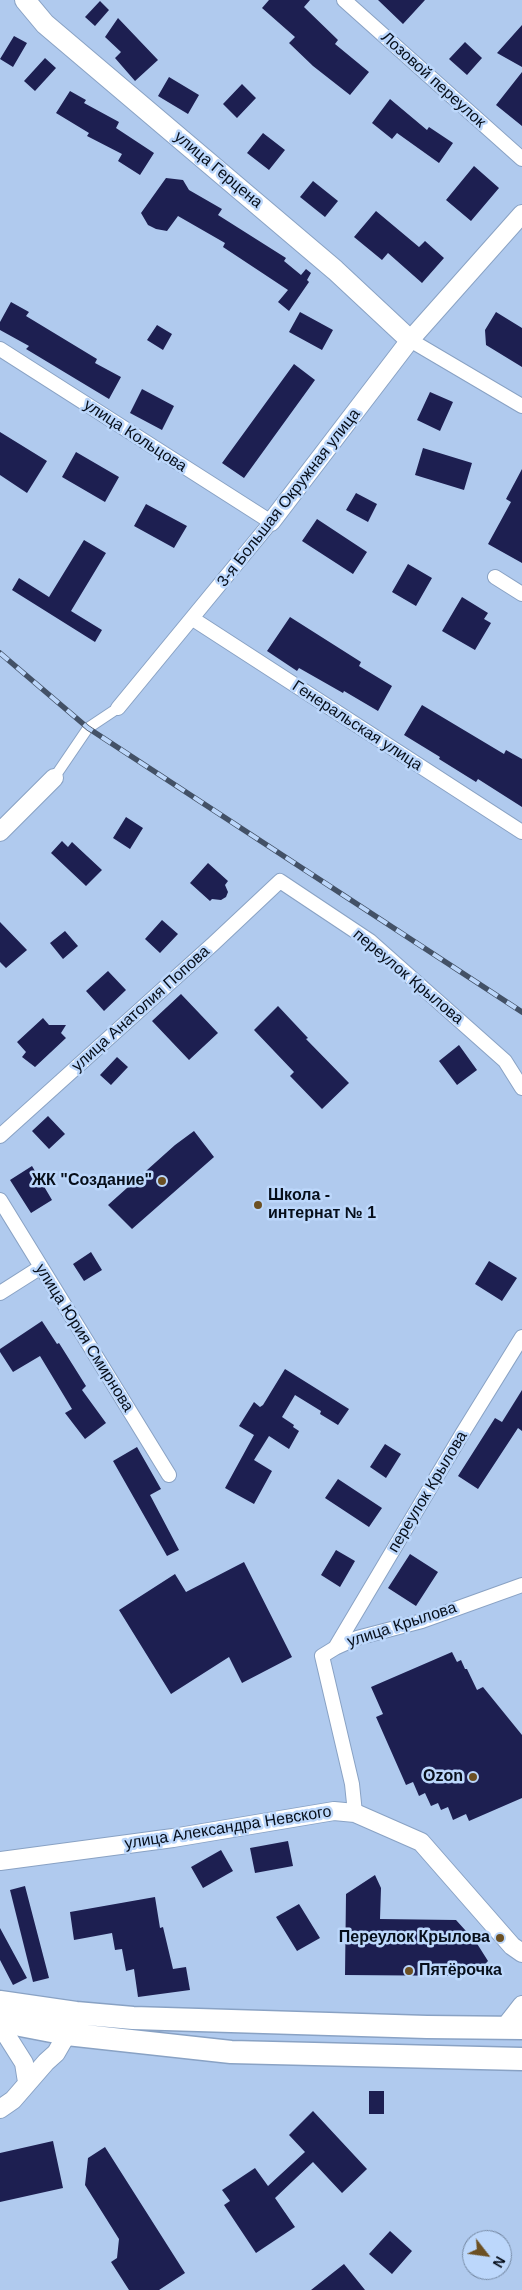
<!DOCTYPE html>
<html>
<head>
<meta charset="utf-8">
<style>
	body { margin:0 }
	#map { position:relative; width:522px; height:2290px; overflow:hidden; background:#b0caee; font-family:Arial,sans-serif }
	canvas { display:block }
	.north { position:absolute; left:462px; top:2230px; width:50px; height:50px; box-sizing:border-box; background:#bcd7fb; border:1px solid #7387a1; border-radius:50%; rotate:120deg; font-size:14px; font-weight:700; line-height:20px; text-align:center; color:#060e1a }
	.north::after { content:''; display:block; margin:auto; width:18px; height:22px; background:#6c5023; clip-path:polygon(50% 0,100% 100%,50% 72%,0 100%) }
</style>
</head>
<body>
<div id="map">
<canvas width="522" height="2290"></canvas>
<div class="north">N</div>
</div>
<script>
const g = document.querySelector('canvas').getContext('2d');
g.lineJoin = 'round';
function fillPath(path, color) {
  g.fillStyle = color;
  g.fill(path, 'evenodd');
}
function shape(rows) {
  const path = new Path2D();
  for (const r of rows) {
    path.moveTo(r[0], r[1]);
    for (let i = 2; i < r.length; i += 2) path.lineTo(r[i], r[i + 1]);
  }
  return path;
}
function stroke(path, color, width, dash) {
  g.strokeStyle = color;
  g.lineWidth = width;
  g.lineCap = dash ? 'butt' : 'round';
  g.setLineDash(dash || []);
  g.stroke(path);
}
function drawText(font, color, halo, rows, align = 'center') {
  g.font = font + ' Arial,sans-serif';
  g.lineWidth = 5;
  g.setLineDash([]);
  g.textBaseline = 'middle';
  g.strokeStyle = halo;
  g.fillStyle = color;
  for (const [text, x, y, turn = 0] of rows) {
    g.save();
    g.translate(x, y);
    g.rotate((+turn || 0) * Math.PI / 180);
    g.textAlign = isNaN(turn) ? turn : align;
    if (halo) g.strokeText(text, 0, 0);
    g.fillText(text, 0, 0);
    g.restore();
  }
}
fillPath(shape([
	[269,0,310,0,304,7,338,40,335,44,369,72,350,95,313,66,289,43,295,37,262,8],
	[378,0,425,0,403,24],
	[100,1,109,10,95,26,85,17],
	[118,18,158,60,135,81,115,58,121,52,105,37],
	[522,25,522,67,497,53],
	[14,36,27,43,13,67,0,59],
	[465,42,482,58,467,75,449,59],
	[45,58,56,68,35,91,24,81],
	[522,72,522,126,496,105],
	[169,77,199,95,188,114,158,96],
	[242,84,256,98,237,118,223,104],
	[70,91,86,100,84,103,119,122,116,128,154,153,140,175,118,161,122,154,87,136,89,133,56,113],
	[390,99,427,130,429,127,453,143,439,163,397,133,392,139,372,123],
	[263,133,285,150,269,170,247,153],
	[474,166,499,188,471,221,446,200],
	[166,178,183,180,189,190,222,209,218,215,286,258,284,261,301,275,306,269,311,273,307,280,309,282,289,311,278,302,288,290,223,247,225,243,178,216,167,231,156,229,148,225,141,213],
	[313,181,338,201,325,217,300,197],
	[376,211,419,247,425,241,444,258,422,283,388,253,382,260,354,237],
	[11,302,29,312,26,316,97,359,95,363,121,377,109,399,26,349,29,346,0,330,0,322],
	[300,312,333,330,322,350,289,332],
	[496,312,522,328,522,367,486,345,485,330],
	[157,325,172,334,163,350,147,340],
	[294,364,315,380,244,478,222,463],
	[142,389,174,406,162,430,130,413],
	[430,392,453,402,440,431,417,420],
	[0,432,47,461,27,493,0,475],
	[423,448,472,463,464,490,415,475],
	[76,452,119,477,105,502,62,477],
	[522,469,522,563,488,544,511,502,506,499],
	[356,493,377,504,368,522,346,510],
	[146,504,187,526,174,548,134,526],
	[317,519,367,552,353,574,302,541],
	[84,540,106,553,71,611,102,630,95,642,12,590,19,578,49,597],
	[408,564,432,578,416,606,392,592],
	[462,597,488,613,484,619,491,623,475,650,442,631],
	[290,617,361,662,359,666,392,686,378,711,344,691,343,693,299,668,297,671,267,651],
	[422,705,504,754,506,750,522,759,522,807,478,779,476,782,439,759,440,757,404,735],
	[126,817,143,828,130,849,113,838],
	[62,841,68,847,72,842,102,870,86,886,51,853],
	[208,863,228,881,225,885,228,892,226,897,221,900,212,899,210,901,190,883],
	[162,920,178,934,160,953,145,939],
	[0,922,27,950,6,968,0,962],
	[65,931,78,946,63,959,50,943],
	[108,971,126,990,104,1011,86,991],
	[181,994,218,1033,189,1060,152,1021],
	[278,1006,308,1038,306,1039,349,1083,322,1109,290,1076,294,1072,254,1030],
	[43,1018,49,1025,66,1025,61,1033,66,1038,35,1067,22,1057,26,1052,17,1042],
	[459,1045,477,1070,457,1085,439,1061],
	[117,1057,128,1067,111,1085,100,1075],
	[48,1116,65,1134,49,1149,32,1131],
	[194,1131,214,1157,132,1229,108,1205,175,1145],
	[32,1166,52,1200,31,1213,10,1180],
	[91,1252,102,1270,84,1281,73,1264],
	[489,1261,517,1278,502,1301,475,1284],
	[42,1321,57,1344,59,1343,86,1386,82,1390,106,1423,85,1439,65,1413,72,1409,40,1356,13,1372,0,1352,0,1349],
	[285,1369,349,1409,338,1425,320,1414,321,1411,295,1395,282,1417,294,1425,293,1427,299,1431,289,1449,269,1436,254,1460,272,1471,254,1504,225,1488,254,1435,239,1426,254,1402,260,1407,263,1405],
	[522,1390,522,1431,518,1428,478,1489,458,1476,495,1418,502,1422],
	[385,1444,401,1454,386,1478,370,1467],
	[137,1447,161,1489,150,1495,179,1550,167,1556,113,1461],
	[338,1479,382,1508,369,1527,325,1498],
	[336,1550,355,1561,340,1587,321,1575],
	[410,1554,438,1572,416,1606,388,1588],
	[244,1562,292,1657,242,1683,229,1657,171,1694,119,1610,175,1574,186,1592],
	[452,1652,457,1662,461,1660,465,1669,467,1669,477,1690,483,1687,522,1735,522,1798,469,1821,466,1814,453,1820,448,1807,441,1810,438,1803,431,1806,425,1793,419,1796,413,1782,406,1785,376,1717,383,1714,371,1687],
	[288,1841,293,1866,255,1873,250,1848],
	[221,1850,233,1871,203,1888,191,1867],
	[375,1875,381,1888,380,1919,456,1920,476,1942,488,1961,474,1976,345,1975,346,1894],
	[25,1886,49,1978,33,1982,10,1890],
	[155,1897,160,1928,163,1927,173,1969,186,1967,190,1990,138,1997,134,1969,126,1971,122,1949,115,1950,112,1933,74,1940,70,1912],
	[299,1904,320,1938,297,1951,276,1917],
	[0,1928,27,1978,13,1985,0,1960],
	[369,2091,384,2091,384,2114,369,2114],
	[313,2111,367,2169,342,2193,313,2162,275,2198,295,2227,256,2253,224,2205,230,2201,222,2190,255,2168,268,2186,305,2152,289,2135],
	[53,2141,63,2188,0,2202,0,2153],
	[105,2147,185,2273,159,2290,129,2290,111,2262,117,2258,119,2239,85,2185,88,2158],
	[390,2231,412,2251,392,2274,369,2254],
	[344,2264,365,2290,311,2290]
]), '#1d1f51');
const pedestrian = shape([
	[54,778,88,728,118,708]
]);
const minor = shape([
	[344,0,522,159],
	[410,340,522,406],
	[0,349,271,522,118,708],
	[495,577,522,594],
	[193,619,522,832],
	[0,1136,213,944,280,881,370,941,505,1061,522,1088],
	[0,1200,169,1475],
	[0,1293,41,1267],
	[335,1648,462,1434,522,1337],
	[355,1813,352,1784,322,1656,335,1648,357,1638,422,1621,522,1585]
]);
const tertiary = shape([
	[271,522,410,340,522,214],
	[0,832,54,778],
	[0,1861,173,1838,334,1811,355,1813,421,1842,512,1946,522,1953],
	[0,2025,24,2063,27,2082],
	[504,2028,522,2005],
	[0,2109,13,2100,46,2062,56,2053,67,2034]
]);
const secondary = shape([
	[25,0,45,24,335,270,410,340]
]);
const primary = shape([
	[0,2002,76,2013,133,2018,427,2027,522,2028],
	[0,2021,67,2034,231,2052,522,2059]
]);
stroke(pedestrian, '#89a2c4', 12);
stroke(minor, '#89a2c4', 16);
stroke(tertiary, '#89a2c4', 20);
stroke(secondary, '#89a2c4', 22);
stroke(primary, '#89a2c4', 25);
stroke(pedestrian, '#fff', 10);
stroke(minor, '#fff', 14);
stroke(tertiary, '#fff', 18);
stroke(secondary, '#fff', 20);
stroke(primary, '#fff', 22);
const rail = shape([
	[0,653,88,728,522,1012]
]);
stroke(rail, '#435166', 5.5);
stroke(rail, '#bcd7fb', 4, [11]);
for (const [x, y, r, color] of [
	[162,1181,5,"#6c5023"],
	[258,1205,5,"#6c5023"],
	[473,1777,5,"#6c5023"],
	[500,1938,5,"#6c5023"],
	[409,1971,5,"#6c5023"]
]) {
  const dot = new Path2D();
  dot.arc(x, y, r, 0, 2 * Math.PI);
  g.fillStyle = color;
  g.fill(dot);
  stroke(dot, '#bcd7fb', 2);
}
drawText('16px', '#060e1a', '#bcd7fb', [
	["Лозовой переулок",433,80,42],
	["улица Герцена",218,170,40],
	["улица Кольцова",135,436,33],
	["3-я Большая Окружная улица",289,498,-52],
	["Генеральская улица",357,726,33],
	["переулок Крылова",408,977,40],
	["улица Анатолия Попова",141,1009,-42],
	["улица Юрия Смирнова",84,1338,58],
	["переулок Крылова",428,1492,-59],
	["улица Крылова",402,1625,-18],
	["улица Александра Невского",228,1828,-9]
]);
drawText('bold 16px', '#060e1a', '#bcd7fb', [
	["ЖК \"Создание\"",152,1181],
	["Школа -",268,1196,"left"],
	["интернат № 1",268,1214,"left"],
	["Ozon",463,1777],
	["Переулок Крылова",490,1938],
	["Пятёрочка",419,1971,"left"]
], 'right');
</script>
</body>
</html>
